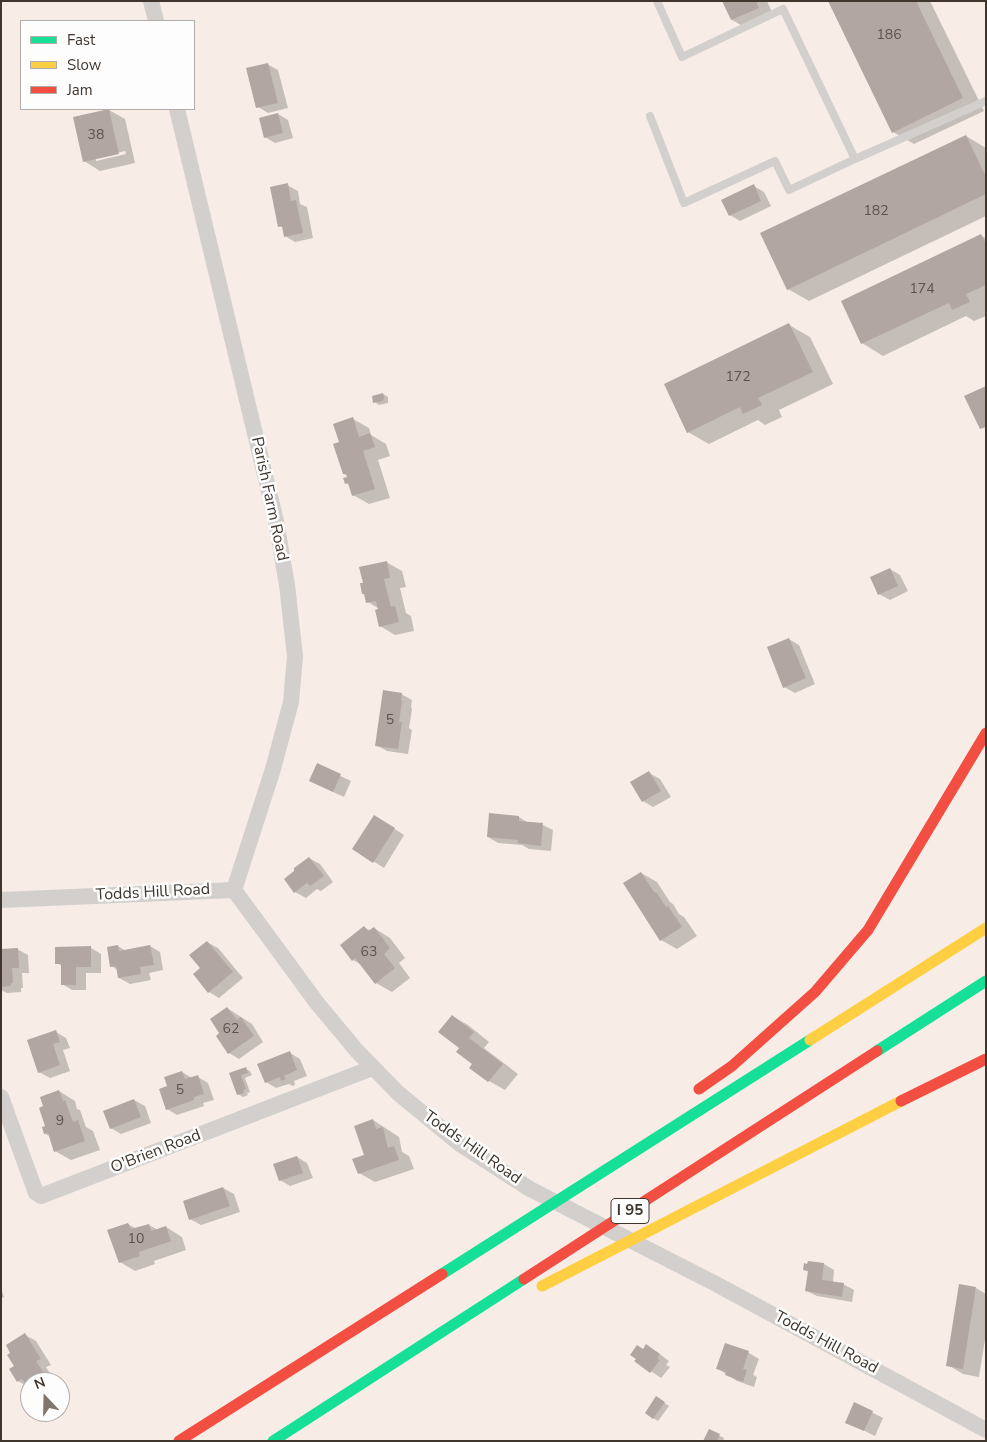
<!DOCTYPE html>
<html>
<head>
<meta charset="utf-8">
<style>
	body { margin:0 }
	#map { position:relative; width:987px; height:1442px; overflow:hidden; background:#f7ede6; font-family:"Nunito Sans",sans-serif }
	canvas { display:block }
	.frame { position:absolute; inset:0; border:2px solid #41362e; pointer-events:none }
	.legend { position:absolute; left:20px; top:20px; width:175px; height:90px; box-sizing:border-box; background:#fdfdfd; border:1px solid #b2adaa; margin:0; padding:6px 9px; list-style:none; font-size:15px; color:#41362e }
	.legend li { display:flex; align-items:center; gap:10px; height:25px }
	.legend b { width:25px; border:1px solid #b2adaa }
	.north { position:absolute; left:20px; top:1372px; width:50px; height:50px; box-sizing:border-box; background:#fdfdfd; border:1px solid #b2adaa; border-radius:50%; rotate:339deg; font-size:14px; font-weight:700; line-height:20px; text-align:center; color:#41362e }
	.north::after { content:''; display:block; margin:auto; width:18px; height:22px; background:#81766e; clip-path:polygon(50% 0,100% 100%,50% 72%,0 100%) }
</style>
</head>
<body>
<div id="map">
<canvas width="987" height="1442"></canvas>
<div class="frame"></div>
<ul class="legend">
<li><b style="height:6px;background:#16e098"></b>Fast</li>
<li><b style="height:6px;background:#ffcf43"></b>Slow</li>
<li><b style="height:6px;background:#f24e42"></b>Jam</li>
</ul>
<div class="north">N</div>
</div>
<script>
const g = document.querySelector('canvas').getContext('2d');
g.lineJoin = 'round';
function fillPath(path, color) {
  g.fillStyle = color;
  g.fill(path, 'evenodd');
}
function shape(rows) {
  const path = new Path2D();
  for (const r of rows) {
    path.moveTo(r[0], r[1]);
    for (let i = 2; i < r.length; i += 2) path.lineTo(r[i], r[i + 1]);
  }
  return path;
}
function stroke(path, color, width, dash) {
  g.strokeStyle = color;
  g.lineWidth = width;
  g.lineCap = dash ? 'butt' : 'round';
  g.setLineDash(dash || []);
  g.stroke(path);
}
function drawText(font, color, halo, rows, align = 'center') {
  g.font = font + ' "Nunito Sans",sans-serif';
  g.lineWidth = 5;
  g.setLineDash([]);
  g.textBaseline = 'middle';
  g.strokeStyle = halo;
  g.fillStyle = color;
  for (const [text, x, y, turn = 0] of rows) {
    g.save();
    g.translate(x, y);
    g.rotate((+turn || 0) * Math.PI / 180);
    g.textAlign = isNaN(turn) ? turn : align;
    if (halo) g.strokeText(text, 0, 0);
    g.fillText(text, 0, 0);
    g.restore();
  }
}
fillPath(shape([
	[724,1,767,1,774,17,748,29,732,20],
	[829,1,930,1,984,111,914,144,893,132],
	[267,64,278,70,288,108,268,113,258,107],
	[109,110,125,119,135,163,100,171,84,161],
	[125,151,126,154,96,161,96,158],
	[278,114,288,120,293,138,275,143,265,137],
	[966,136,986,148,986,216,809,301,788,289],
	[287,185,298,191,300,204,307,207,313,238,295,242,285,236,284,228,279,226],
	[754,186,764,192,771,206,740,221,730,215],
	[981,236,986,238,986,316,974,321,966,316,883,356,862,343],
	[789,325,810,337,833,384,779,410,782,417,765,425,758,420,709,444,688,432],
	[383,394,388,397,388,403,379,405,375,402],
	[353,419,369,428,371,435,386,444,390,456,378,460,390,498,369,504,353,495,350,485,347,484,345,478,350,477,344,474,340,443],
	[386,562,402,571,406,587,400,588,406,613,411,616,414,631,395,635,380,626,381,610,368,602,364,584],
	[890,569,900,575,908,591,890,600,879,594],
	[789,639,799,645,815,684,795,693,784,687],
	[401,694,412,700,411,707,412,709,409,728,412,730,408,754,387,751,376,745],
	[317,765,351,781,344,797,310,781],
	[649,773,660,779,671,797,653,807,643,801],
	[519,817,530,824,543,825,553,830,551,851,529,849,522,845,498,843,488,837],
	[384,822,404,835,384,868,354,849],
	[309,858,320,864,333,882,321,891,317,889,306,898,295,892],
	[641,873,657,882,670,902,673,904,679,914,684,917,697,936,677,949,661,940],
	[364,927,371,931,374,928,390,938,405,958,399,963,410,978,392,992,376,983,362,965,353,960],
	[207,942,218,948,243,978,219,998,209,992,202,968],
	[118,946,126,951,150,946,160,952,163,970,149,973,151,980,130,984,119,978,118,970,111,966],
	[91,948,101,954,101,973,86,973,86,990,72,990,62,984,62,966,57,963],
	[17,949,28,955,29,973,22,973,23,988,21,988,21,992,7,993,1,990,1,951],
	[227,1008,252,1024,263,1042,239,1059,229,1053,221,1033],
	[452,1016,468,1025,489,1042,484,1048,518,1074,505,1090,489,1081,471,1068,474,1064,461,1048],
	[56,1032,66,1038,70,1048,63,1050,70,1071,50,1078,39,1072],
	[290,1053,300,1059,307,1076,294,1081,295,1085,293,1086,289,1084,276,1088,266,1082],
	[246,1069,250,1071,252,1075,245,1078,250,1092,247,1093,248,1095,243,1097,238,1094,231,1074],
	[182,1072,192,1078,198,1077,208,1083,214,1100,203,1103,204,1106,177,1115,167,1109,169,1087],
	[59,1091,75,1101,77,1109,80,1110,86,1127,93,1131,100,1150,71,1160,55,1151,50,1136,45,1134],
	[134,1100,145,1106,151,1123,121,1134,111,1128],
	[373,1120,399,1137,402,1152,409,1156,414,1169,375,1182,359,1173,366,1156],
	[297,1157,307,1163,313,1178,290,1186,280,1180],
	[223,1188,234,1194,240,1212,201,1225,190,1219],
	[128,1224,137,1229,149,1225,158,1230,166,1227,182,1237,186,1250,154,1261,155,1264,135,1271,120,1262],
	[809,1262,824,1264,834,1270,833,1282,843,1284,854,1290,852,1302,817,1296,807,1291,809,1272,805,1270],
	[1,1288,4,1297,1,1298],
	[976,1288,986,1294,986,1333,979,1377,963,1374,948,1365],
	[25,1335,36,1341,51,1365,46,1367,55,1382,30,1382,30,1388,18,1381,12,1354],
	[725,1345,749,1353,759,1359,753,1375,757,1377,754,1387,737,1381,717,1368],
	[644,1350,657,1352,669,1361,666,1365,670,1367,661,1378,636,1361],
	[657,1398,669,1406,658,1421,653,1418],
	[855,1404,883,1418,875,1436,847,1422],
	[709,1431,724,1438,723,1441,705,1441]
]), '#0003');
fillPath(shape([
	[722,1,756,1,759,8,731,20],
	[828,1,916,1,963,98,892,133],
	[268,63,278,103,256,108,246,68],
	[109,109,119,154,83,162,73,117],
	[278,113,283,133,264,138,259,118],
	[966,135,986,177,986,194,787,290,760,233],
	[288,183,291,201,296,200,303,233,284,237,282,226,278,227,270,187],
	[754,184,761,201,729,216,721,200],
	[981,234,986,244,986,285,966,294,970,302,952,310,949,303,861,344,841,301],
	[789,323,813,372,758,398,762,405,743,414,740,407,687,433,664,384],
	[986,386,986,427,980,429,964,396],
	[383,393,384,397,383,401,373,403,372,396],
	[353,417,359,437,370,433,375,447,363,451,375,489,352,496,348,483,345,484,343,478,347,477,346,474,343,474,333,444,339,442,333,424],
	[387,561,390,578,384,579,391,607,395,606,399,622,379,627,375,610,378,609,376,601,366,603,364,594,362,594,360,583,363,583,359,567],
	[890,568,898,586,878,595,870,577],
	[789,638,806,678,783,688,767,647],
	[383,690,402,693,401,700,402,702,399,722,402,722,398,749,375,746],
	[317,763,341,774,333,792,309,781],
	[649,771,661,791,642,802,630,782],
	[489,813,519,816,519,821,543,823,541,846,517,843,518,840,487,837],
	[374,815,395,828,373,863,352,849],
	[309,857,324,876,310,886,307,883,294,893,284,879,294,871,294,868],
	[641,872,654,892,657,893,666,907,668,906,682,927,660,941,623,883],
	[364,926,368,931,374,927,390,948,384,954,395,968,375,984,355,958,352,961,340,945],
	[207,941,233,972,208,993,193,974,200,968,189,955],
	[118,945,119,951,150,945,154,965,140,967,141,974,118,978,116,966,110,967,107,947],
	[91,946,91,967,76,967,76,985,61,985,61,964,55,964,55,947],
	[18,948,19,968,12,968,13,983,11,983,11,986,1,987,1,949],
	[227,1007,237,1020,241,1017,254,1036,228,1054,216,1036,219,1033,210,1019],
	[452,1015,474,1032,469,1038,503,1064,488,1082,469,1068,472,1064,456,1052,459,1048,438,1032],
	[56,1030,60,1042,53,1044,60,1065,38,1073,27,1040],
	[290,1051,297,1070,284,1076,286,1079,281,1081,280,1077,265,1083,257,1064],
	[246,1067,248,1073,241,1075,246,1089,243,1090,244,1093,237,1095,229,1073],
	[182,1071,185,1079,198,1075,204,1094,194,1097,194,1100,166,1110,159,1089,167,1086,164,1077],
	[59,1090,63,1101,65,1100,73,1122,78,1120,85,1141,54,1152,48,1133,44,1134,42,1127,45,1126,39,1108,43,1106,40,1097],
	[134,1099,141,1117,110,1129,103,1111],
	[373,1119,376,1129,383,1127,388,1148,394,1146,399,1160,358,1174,352,1159,364,1155,354,1126],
	[297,1156,303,1173,279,1181,273,1164],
	[223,1187,230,1206,189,1220,183,1201],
	[128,1223,131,1229,149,1224,151,1231,166,1226,171,1241,139,1252,140,1256,119,1263,107,1230],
	[808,1261,824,1263,822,1280,844,1283,842,1297,805,1291,808,1271,803,1270,804,1263,807,1264],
	[959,1284,976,1287,963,1369,946,1366],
	[25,1333,41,1359,36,1361,47,1378,41,1382,30,1382,30,1390,22,1379,17,1382,9,1369,14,1366,7,1355,10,1353,6,1345],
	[725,1343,749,1351,743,1369,747,1370,743,1382,725,1375,726,1372,716,1369],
	[646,1344,660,1354,657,1358,660,1360,650,1373,634,1361,636,1359,630,1355,637,1345,643,1349],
	[656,1396,665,1402,653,1419,645,1413],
	[854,1402,873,1411,864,1431,845,1423],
	[709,1429,720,1434,717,1441,703,1441]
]), '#b1a6a2');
stroke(shape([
	[657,1,682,57,783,9,855,159],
	[650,116,684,203,775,161,789,190,855,159,986,101]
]), '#d3cfcc', 8);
stroke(shape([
	[151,1,156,21],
	[177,109,276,521,287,585,295,656,291,702,273,769,234,890],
	[234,890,317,1003,357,1051,398,1093,460,1144,530,1189,716,1284,986,1430],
	[1,900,234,890],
	[1,1097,36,1193,41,1196,372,1068]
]), '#d3cfcc', 16);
stroke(shape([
	[877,1051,986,981],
	[442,1274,810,1040],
	[273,1441,524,1279]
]), '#16e098', 11);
stroke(shape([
	[810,1040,986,928],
	[542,1286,901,1101]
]), '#ffcf43', 11);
stroke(shape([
	[699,1089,732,1066,815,992,868,930,986,733],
	[901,1101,986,1059],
	[524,1279,877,1051],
	[179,1441,442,1274]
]), '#f24e42', 11);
drawText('14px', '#5d524b', null, [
	["186",889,36],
	["38",96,136],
	["182",876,212],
	["174",922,290],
	["172",738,378],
	["5",390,721],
	["63",369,953],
	["62",231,1030],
	["5",180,1091],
	["9",60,1122],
	["10",136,1240]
]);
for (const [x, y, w] of [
	[630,1211,38]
]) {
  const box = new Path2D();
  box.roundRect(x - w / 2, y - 12.5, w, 25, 4);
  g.fillStyle = '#fdfdfd';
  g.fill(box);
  stroke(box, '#41362e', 1);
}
drawText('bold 15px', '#41362e', null, [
	["I 95",630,1211]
]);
drawText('16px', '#41362e', '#fdfdfd', [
	["Parish Farm Road",269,499,78],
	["Todds Hill Road",153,893,-3],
	["Todds Hill Road",472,1148,35],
	["O'Brien Road",156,1152,-21],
	["Todds Hill Road",826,1343,28]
]);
</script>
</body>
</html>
